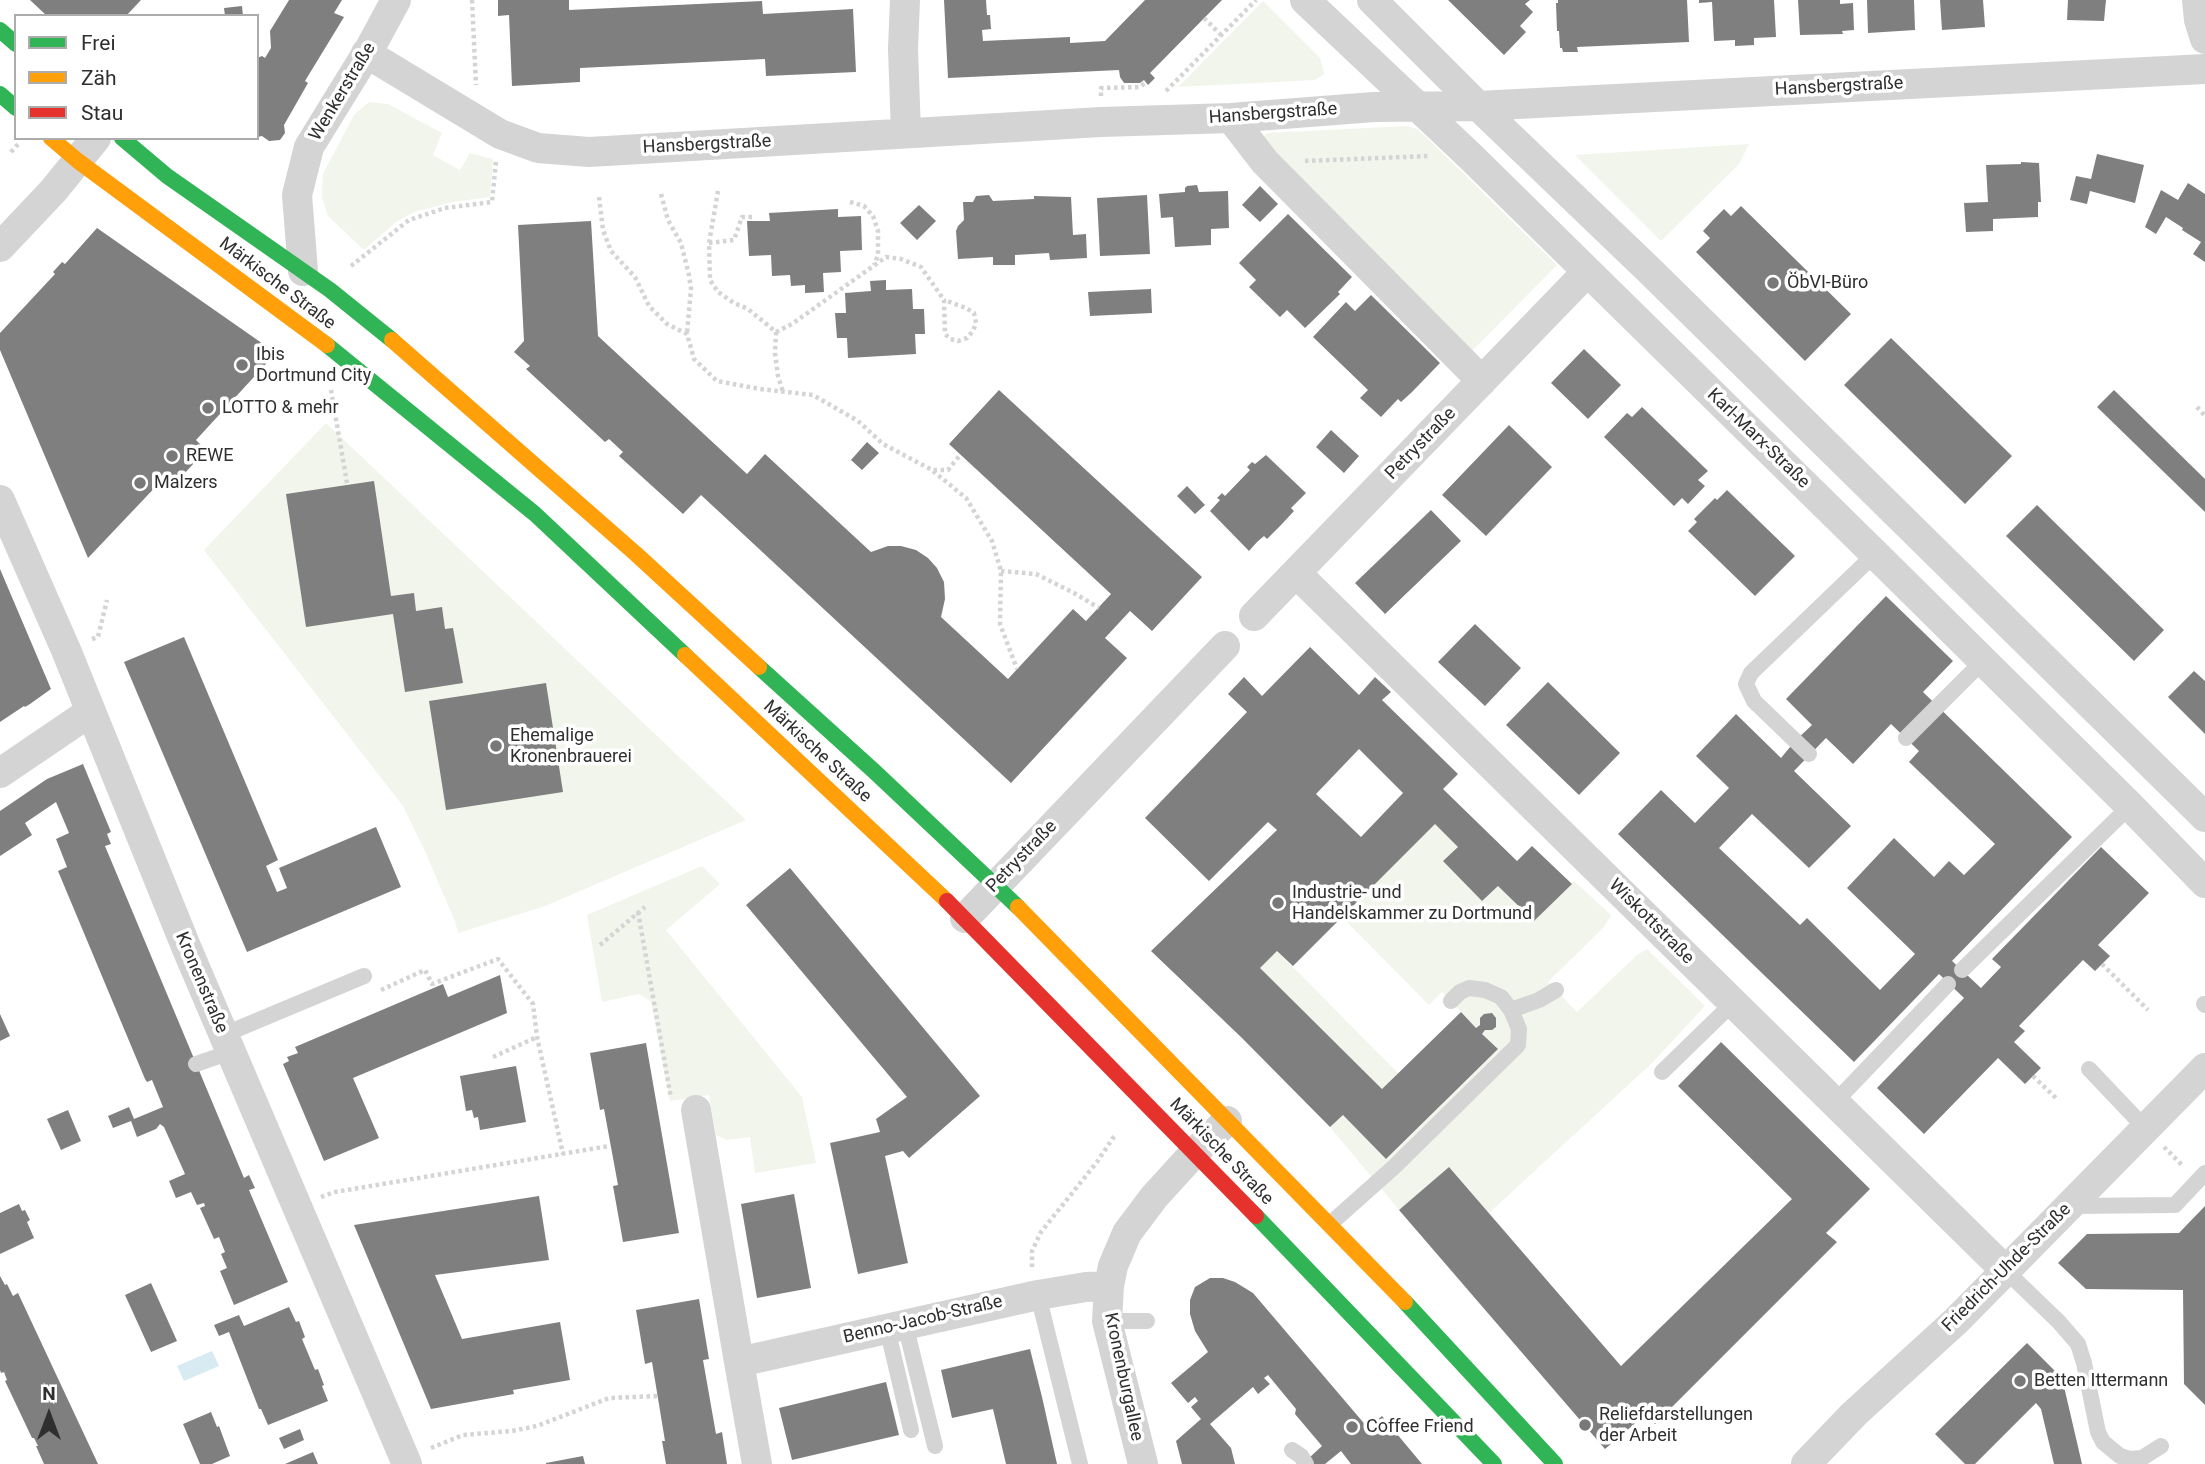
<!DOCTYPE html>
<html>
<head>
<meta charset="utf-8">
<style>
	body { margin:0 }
	#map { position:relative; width:2205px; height:1464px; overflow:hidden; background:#fff; font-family:Roboto,sans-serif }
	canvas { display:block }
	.legend { position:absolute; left:14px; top:14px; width:245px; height:126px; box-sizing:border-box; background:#fff; border:2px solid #acacac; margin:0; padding:9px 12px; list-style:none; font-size:21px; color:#2f2f2f }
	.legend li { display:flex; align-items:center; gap:14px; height:35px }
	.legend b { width:35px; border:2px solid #acacac }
	.north { position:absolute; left:14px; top:1380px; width:70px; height:70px; -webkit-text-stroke:5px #fff; paint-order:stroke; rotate:0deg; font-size:19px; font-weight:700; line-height:28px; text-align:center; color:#2f2f2f }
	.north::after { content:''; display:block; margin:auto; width:24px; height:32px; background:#2f2f2f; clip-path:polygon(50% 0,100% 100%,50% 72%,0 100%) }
</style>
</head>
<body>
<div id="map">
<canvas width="2205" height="1464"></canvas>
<ul class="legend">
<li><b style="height:9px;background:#30b455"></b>Frei</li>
<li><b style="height:9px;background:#ff9f0a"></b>Zäh</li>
<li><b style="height:9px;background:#e5322d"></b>Stau</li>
</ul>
<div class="north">N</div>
</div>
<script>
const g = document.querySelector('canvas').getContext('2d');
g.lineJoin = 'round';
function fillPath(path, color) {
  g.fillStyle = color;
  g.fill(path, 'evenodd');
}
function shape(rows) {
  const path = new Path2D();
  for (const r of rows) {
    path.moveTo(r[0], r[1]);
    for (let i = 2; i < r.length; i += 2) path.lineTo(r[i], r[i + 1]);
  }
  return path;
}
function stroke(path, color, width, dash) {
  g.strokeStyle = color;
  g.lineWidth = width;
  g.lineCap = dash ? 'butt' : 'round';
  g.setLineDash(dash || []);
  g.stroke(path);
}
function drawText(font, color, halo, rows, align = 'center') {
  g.font = font + ' Roboto,sans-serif';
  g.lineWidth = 7;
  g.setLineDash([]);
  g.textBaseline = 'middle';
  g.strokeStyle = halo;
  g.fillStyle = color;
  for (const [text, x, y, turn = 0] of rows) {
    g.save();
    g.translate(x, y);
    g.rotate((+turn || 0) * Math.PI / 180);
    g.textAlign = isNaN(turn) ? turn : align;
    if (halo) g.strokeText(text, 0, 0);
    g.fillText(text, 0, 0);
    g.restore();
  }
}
fillPath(shape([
	[1263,1,1320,58,1324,74,1315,80,1178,87],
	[369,102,388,104,442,133,433,155,460,170,470,153,493,159,490,197,453,202,414,212,396,222,364,250,328,216,322,197,323,174,354,115],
	[1407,126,1417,129,1425,136,1557,265,1471,352,1261,140,1267,133],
	[1749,144,1739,164,1661,241,1575,155],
	[326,423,746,820,545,906,458,933,455,921,423,847,403,806,204,550],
	[1435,824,1534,921,1574,881,1611,915,1604,927,1548,982,1577,1012,1637,955,1647,949,1705,1006,1652,1063,1489,1213,1449,1167,1399,1210,1330,1127,1343,1115,1387,1159,1498,1049,1482,1034,1485,1030,1492,1030,1496,1027,1496,1018,1492,1014,1484,1014,1480,1018,1480,1025,1476,1028,1442,992,1429,1005,1342,917],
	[702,866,720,884,666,930,802,1097,816,1163,755,1173,750,1137,727,1140,716,1135,709,1095,670,1101,651,1001,639,994,602,1002,587,915],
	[1277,951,1398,1073,1382,1089,1260,968]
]), '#f2f5ec');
fillPath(shape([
	[212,1351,219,1366,184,1381,177,1366]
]), '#d8ebf2');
fillPath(shape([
	[30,0,141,0,126,16,47,16],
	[289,0,342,0,334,13,344,17,305,81,308,83,284,125,285,133,280,140,269,141,262,136,257,137,257,58,262,56,265,58,271,48,270,31],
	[498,0,569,0,569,10,762,1,763,14,853,9,856,72,766,76,765,59,580,68,580,82,512,86,509,15,498,16],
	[944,0,986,0,987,15,990,15,991,29,982,30,983,41,1070,37,1070,43,1105,41,1145,0,1222,0,1150,73,1155,78,1148,85,1144,80,1140,83,1124,83,1120,77,1119,70,948,78],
	[1448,0,1530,0,1525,4,1533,12,1520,26,1526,32,1504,55],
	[1558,0,1687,0,1689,42,1577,47,1578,52,1563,52,1562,48,1560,48,1559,31,1557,31,1556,3,1558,3],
	[1699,0,1774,0,1776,37,1754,38,1754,45,1735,46,1735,40,1714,41,1712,2,1699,3],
	[1798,0,1840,0,1840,4,1853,3,1854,30,1842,31,1843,34,1800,35],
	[1867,0,1914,0,1915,30,1868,33],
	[1940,0,1983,0,1985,27,1942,30],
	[2068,0,2106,0,2104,21,2067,20],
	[242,6,243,16,225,16,224,8],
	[2097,154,2144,165,2135,203,2090,191,2087,204,2070,200,2076,176,2091,179],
	[2021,162,2039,163,2041,202,2038,202,2038,217,1993,219,1993,231,1966,232,1964,203,1988,202,1986,165,2021,164],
	[2188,183,2205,194,2205,262,2193,254,2201,242,2182,230,2183,228,2166,217,2156,234,2145,227,2161,190,2178,200],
	[1197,185,1199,192,1228,191,1229,228,1211,229,1211,245,1175,247,1173,217,1161,218,1159,194,1185,192,1185,188,1187,186],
	[1260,186,1278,204,1260,222,1242,205],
	[989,195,993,201,1034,199,1034,196,1071,197,1073,235,1086,234,1087,258,1050,260,1049,253,1015,255,1015,265,993,265,993,257,958,259,956,231,958,226,964,220,963,202,973,202,976,196],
	[1147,195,1150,254,1100,256,1097,198],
	[919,205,936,221,917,240,900,223],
	[1741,206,1851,314,1805,361,1696,252,1710,238,1703,231,1713,220,1724,209,1731,216],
	[838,209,838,217,861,216,862,250,840,251,841,272,823,273,824,292,805,293,805,285,791,286,790,275,772,276,771,255,749,256,747,221,770,221,769,213],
	[1288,214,1352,277,1338,292,1340,294,1305,328,1287,310,1280,317,1249,287,1256,280,1239,263],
	[591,221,598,336,747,474,765,454,871,552,888,546,901,546,916,550,928,558,937,568,944,582,945,599,941,617,1008,679,1073,609,1086,621,1111,594,949,444,999,390,1202,577,1152,631,1130,611,1105,638,1127,658,1011,783,701,495,683,514,619,456,623,452,609,439,605,442,526,369,530,366,514,352,524,341,518,225],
	[97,228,276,353,196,440,206,450,172,487,163,479,88,558,0,350,0,333,55,274,53,272,62,262,65,264],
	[886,280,886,290,912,289,913,309,924,309,925,334,915,334,916,354,848,358,847,338,837,338,835,313,846,313,845,293,871,291,870,281],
	[1151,289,1152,313,1090,316,1088,292],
	[1371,295,1440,363,1412,392,1401,402,1398,399,1381,417,1360,398,1368,390,1313,337,1346,302,1355,311],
	[1891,338,2012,456,1965,504,1844,385],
	[1584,349,1621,385,1588,419,1551,383],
	[2114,390,2205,479,2205,512,2097,407],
	[1642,407,1708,471,1698,480,1705,486,1688,504,1682,498,1674,506,1604,437,1627,413,1632,417],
	[1509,425,1552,467,1486,536,1442,495],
	[1331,430,1359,456,1344,473,1316,447],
	[867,442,879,453,862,470,851,460],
	[1266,455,1306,493,1291,508,1294,511,1281,525,1267,539,1264,536,1257,542,1249,551,1210,511,1220,500,1217,498,1222,493,1225,496,1250,470,1247,467,1252,462,1255,464],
	[374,481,391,596,414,593,416,611,442,607,445,629,453,628,463,683,405,692,393,614,306,627,286,494],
	[1187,486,1205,505,1195,514,1177,496],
	[1727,490,1795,556,1755,596,1688,531,1697,522,1694,519,1715,498,1717,500],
	[2037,505,2164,630,2134,661,2006,536],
	[1431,510,1461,541,1385,614,1355,583],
	[0,569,51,689,30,704,25,707,24,706,0,722],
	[1886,596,1953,661,1923,692,2072,837,1952,961,1981,988,2001,967,1992,959,2101,847,2149,893,2098,945,2110,956,2095,971,2083,960,2019,1026,2025,1031,2014,1042,2041,1068,2025,1084,1998,1058,1924,1134,1877,1088,1964,998,1939,974,1854,1062,1618,834,1661,790,1695,823,1729,788,1696,756,1736,714,1781,758,1795,741,1812,725,1786,699],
	[1891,724,1919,751,1909,762,1995,844,1964,875,1949,861,1934,877,1894,838,1847,888,1915,954,1880,990,1807,918,1800,925,1719,848,1752,814,1809,868,1851,826,1794,771,1826,738,1853,764],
	[1475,624,1521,668,1485,706,1438,662],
	[184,637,278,860,266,866,277,892,287,888,279,868,376,827,401,887,247,952,124,662],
	[1310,647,1359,695,1375,677,1391,692,1382,700,1458,774,1443,789,1517,861,1532,846,1572,884,1534,921,1498,886,1482,901,1443,861,1458,847,1435,824,1293,966,1277,951,1260,968,1382,1089,1461,1012,1476,1028,1480,1025,1480,1018,1484,1014,1492,1013,1496,1018,1496,1027,1492,1030,1485,1030,1482,1034,1498,1049,1386,1159,1343,1115,1330,1127,1242,1038,1151,951,1277,830,1268,822,1209,881,1145,818,1247,712,1228,694,1244,677,1262,696],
	[1359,749,1403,793,1361,837,1316,794],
	[2194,671,2205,681,2205,734,2168,697],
	[1548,682,1620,753,1579,795,1506,725],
	[546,683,563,792,446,810,429,701],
	[83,764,111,832,107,834,111,844,105,846,244,1178,249,1175,255,1188,249,1190,288,1282,234,1305,220,1271,227,1268,221,1254,225,1252,219,1237,214,1239,200,1208,205,1206,204,1203,197,1205,191,1192,176,1198,169,1181,185,1174,164,1127,160,1124,156,1129,137,1137,131,1121,113,1128,108,1116,129,1107,134,1119,163,1107,152,1080,147,1082,145,1079,58,871,67,867,56,839,69,833,56,802,25,823,32,835,0,856,0,811,47,779],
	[790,868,980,1096,909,1158,903,1151,885,1156,908,1263,858,1274,830,1143,880,1132,876,1119,907,1097,746,905],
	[500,975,507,1013,353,1078,379,1138,324,1161,283,1064,289,1061,287,1057,298,1053,295,1047,443,984,448,997],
	[0,1014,10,1036,0,1041],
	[1721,1042,1870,1189,1826,1233,1837,1242,1655,1424,1645,1415,1605,1449,1399,1210,1449,1167,1621,1366,1792,1199,1678,1086],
	[646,1043,679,1233,623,1242,613,1186,618,1185,604,1109,600,1110,590,1053],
	[516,1066,526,1122,480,1130,478,1117,474,1118,472,1110,466,1111,460,1076],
	[68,1110,81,1141,61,1150,47,1119],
	[794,1194,811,1288,757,1298,741,1204],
	[539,1196,549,1260,435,1275,462,1339,560,1322,570,1380,513,1390,514,1394,431,1409,354,1225],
	[19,1204,22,1211,25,1210,30,1220,27,1222,34,1238,0,1254,0,1213],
	[2205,1206,2205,1405,2184,1384,2183,1290,2086,1289,2058,1263,2087,1234,2179,1233],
	[0,1276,5,1285,7,1284,13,1296,18,1293,98,1464,44,1464,36,1446,38,1446,34,1438,32,1438,5,1381,7,1380,4,1372,1,1373,0,1370],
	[1210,1278,1223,1278,1235,1282,1253,1293,1368,1428,1382,1416,1422,1464,1351,1464,1341,1451,1325,1464,1313,1464,1310,1457,1322,1446,1295,1414,1296,1409,1268,1375,1264,1378,1270,1384,1258,1394,1253,1387,1210,1424,1231,1448,1235,1464,1182,1464,1176,1441,1201,1419,1191,1407,1198,1401,1195,1397,1188,1403,1171,1383,1208,1352,1195,1331,1190,1314,1190,1300,1195,1287],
	[151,1283,177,1341,151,1352,125,1295],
	[699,1299,709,1359,703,1360,716,1434,722,1432,727,1464,666,1464,662,1441,665,1441,652,1362,645,1364,636,1310],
	[289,1307,296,1322,299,1321,305,1337,302,1339,315,1370,318,1369,324,1385,322,1386,328,1401,268,1425,261,1409,259,1409,229,1332,219,1336,214,1325,239,1315,244,1326],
	[2027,1343,2062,1378,2082,1464,2054,1464,2041,1409,2036,1403,1975,1464,1965,1464,1935,1434],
	[1030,1349,1042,1397,1057,1464,1006,1464,993,1409,952,1418,941,1370],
	[886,1382,899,1435,792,1460,779,1408],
	[211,1412,217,1427,219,1426,230,1456,212,1464,200,1464,183,1424],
	[300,1429,304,1440,284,1449,279,1438],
	[313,1452,318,1464,285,1464],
	[583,1456,585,1464,546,1464,546,1463]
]), '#7f7f7f');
stroke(shape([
	[472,0,476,85],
	[1204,18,1221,35],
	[1166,91,1256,0],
	[1101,96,1101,88,1140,87,1146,82],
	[11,152,20,142],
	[1305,161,1429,156],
	[718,191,709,243,710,280,718,292,734,303,748,309,776,332,775,353,778,376,783,392],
	[661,194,668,220,681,243,689,275,691,289,687,334],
	[599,197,603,230,611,251,635,277,649,306,667,324,687,334,694,359,717,381,760,389,813,395,858,421,883,444,932,470,948,470,961,454],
	[850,202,864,206,873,216,878,231,878,255,874,265],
	[709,243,734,240,742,217,752,217],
	[351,266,409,220,445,208,492,202,496,161],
	[776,332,792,324,886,257,901,259,921,267,944,300,945,334,950,339,958,341,967,338,973,331,976,323,974,313,966,308,944,300],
	[331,390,347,483],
	[2197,407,2205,416],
	[933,471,966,498,992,541,1001,571,1000,624,1017,669],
	[1001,571,1036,574,1074,593,1099,608],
	[92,639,98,637,107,600],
	[638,912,671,1098],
	[600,945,645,907],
	[2102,964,2148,1010],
	[381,990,425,970,432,984,498,959,533,1004,537,1037,563,1154],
	[493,1057,537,1037],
	[2033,1076,2058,1100],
	[2164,1147,2182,1165],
	[321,1197,335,1192,609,1146],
	[1032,1267,1032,1251,1041,1232,1097,1162,1115,1135],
	[431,1448,463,1435,512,1431,537,1426,609,1398,658,1396]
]), '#d4d4d4', 4.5, [3.5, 3.5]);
stroke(shape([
	[1906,738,1983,661],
	[1809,754,1754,701,1746,684,1751,673,1875,554],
	[1962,970,2130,806],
	[2204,1004,2205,1005],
	[1511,1010,1539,1000,1556,990],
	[223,1035,364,976],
	[196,1064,231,1052],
	[2089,1069,2146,1129],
	[1662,1072,1733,1003],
	[1834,1103,1948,984],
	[2070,1206,2175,1205,2205,1173],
	[1330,1224,1394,1167,1518,1045,1519,1029,1511,1010,1501,997,1485,990,1469,988,1460,992,1451,1001],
	[2006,1271,2059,1322,2078,1344,2084,1363,2098,1432,2103,1442,2120,1456,2130,1459,2142,1458,2161,1446],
	[1038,1295,1080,1464],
	[1107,1321,1147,1321],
	[905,1324,935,1446],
	[887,1328,911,1430],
	[1292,1450,1301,1456,1306,1464]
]), '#d4d4d4', 16);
stroke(shape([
	[905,0,903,49,906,133],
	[1305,0,1470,156,1875,554,2130,806,2205,883],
	[1372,0,1478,106,1649,270,2205,817],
	[2197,0,2199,20,2205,39],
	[366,53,500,134,538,148,589,152,1101,122,1231,118,1374,107,1478,106,2205,69],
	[1231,118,1265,162,1482,381],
	[0,247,53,191,96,138],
	[303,271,297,195,309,147,370,48,396,0],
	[0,500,66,650,187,949,407,1464],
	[1296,573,2006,1271],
	[1254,616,1587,272],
	[0,773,90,712],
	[965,918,1225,646],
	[696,1110,739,1362,1038,1295,1086,1287,1109,1286],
	[739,1362,757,1464],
	[1143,1464,1107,1321,1109,1286,1113,1266,1127,1233,1154,1197,1195,1152,1227,1121],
	[1806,1464,1854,1414,1956,1321,2205,1068]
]), '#d4d4d4', 30);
stroke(shape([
	[0,30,16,44],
	[0,94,16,108],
	[122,138,167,176,330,290,392,340],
	[327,345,535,514,685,655],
	[759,667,875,772,1018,907],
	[1256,1216,1494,1464],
	[1405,1302,1555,1464]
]), '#30b455', 16);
stroke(shape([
	[51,138,78,161,327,345],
	[392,340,636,554,759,667],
	[685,655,947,901],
	[1018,907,1405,1302]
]), '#ff9f0a', 16);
stroke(shape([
	[947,901,1256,1216]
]), '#e5322d', 16);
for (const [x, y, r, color] of [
	[1773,283,7,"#787878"],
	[242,365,7,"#787878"],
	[208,408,7,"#787878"],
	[172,456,7,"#787878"],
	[140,483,7,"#787878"],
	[496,746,7,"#787878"],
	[1278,903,7,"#787878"],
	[2020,1381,7,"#787878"],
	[1585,1425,7,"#787878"],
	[1352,1427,7,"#787878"]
]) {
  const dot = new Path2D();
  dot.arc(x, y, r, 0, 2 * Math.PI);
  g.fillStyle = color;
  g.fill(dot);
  stroke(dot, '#fff', 2.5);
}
drawText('18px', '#2f2f2f', '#fff', [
	["Hansbergstraße",1839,87,-3],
	["Wenkerstraße",343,92,-59],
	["Hansbergstraße",1273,114,-4],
	["Hansbergstraße",707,145,-3],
	["Märkische Straße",277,284,37],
	["Karl-Marx-Straße",1758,439,44],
	["Petrystraße",1421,444,-46],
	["Märkische Straße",817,752,43],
	["Petrystraße",1022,857,-46],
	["Wiskottstraße",1651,922,45],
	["Kronenstraße",201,983,67],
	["Märkische Straße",1221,1152,46],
	["Friedrich-Uhde-Straße",2007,1268,-45],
	["Benno-Jacob-Straße",923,1320,-13],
	["Kronenburgallee",1123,1377,78]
]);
drawText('18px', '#2f2f2f', '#fff', [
	["ÖbVI-Büro",1787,283],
	["Ibis",256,355],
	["Dortmund City",256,376],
	["LOTTO & mehr",222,408],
	["REWE",186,456],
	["Malzers",154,483],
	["Ehemalige",510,736],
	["Kronenbrauerei",510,757],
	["Industrie- und",1292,893],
	["Handelskammer zu Dortmund",1292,914],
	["Betten Ittermann",2034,1381],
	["Reliefdarstellungen",1599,1415],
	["der Arbeit",1599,1436],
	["Coffee Friend",1366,1427]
], 'left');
</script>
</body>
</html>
